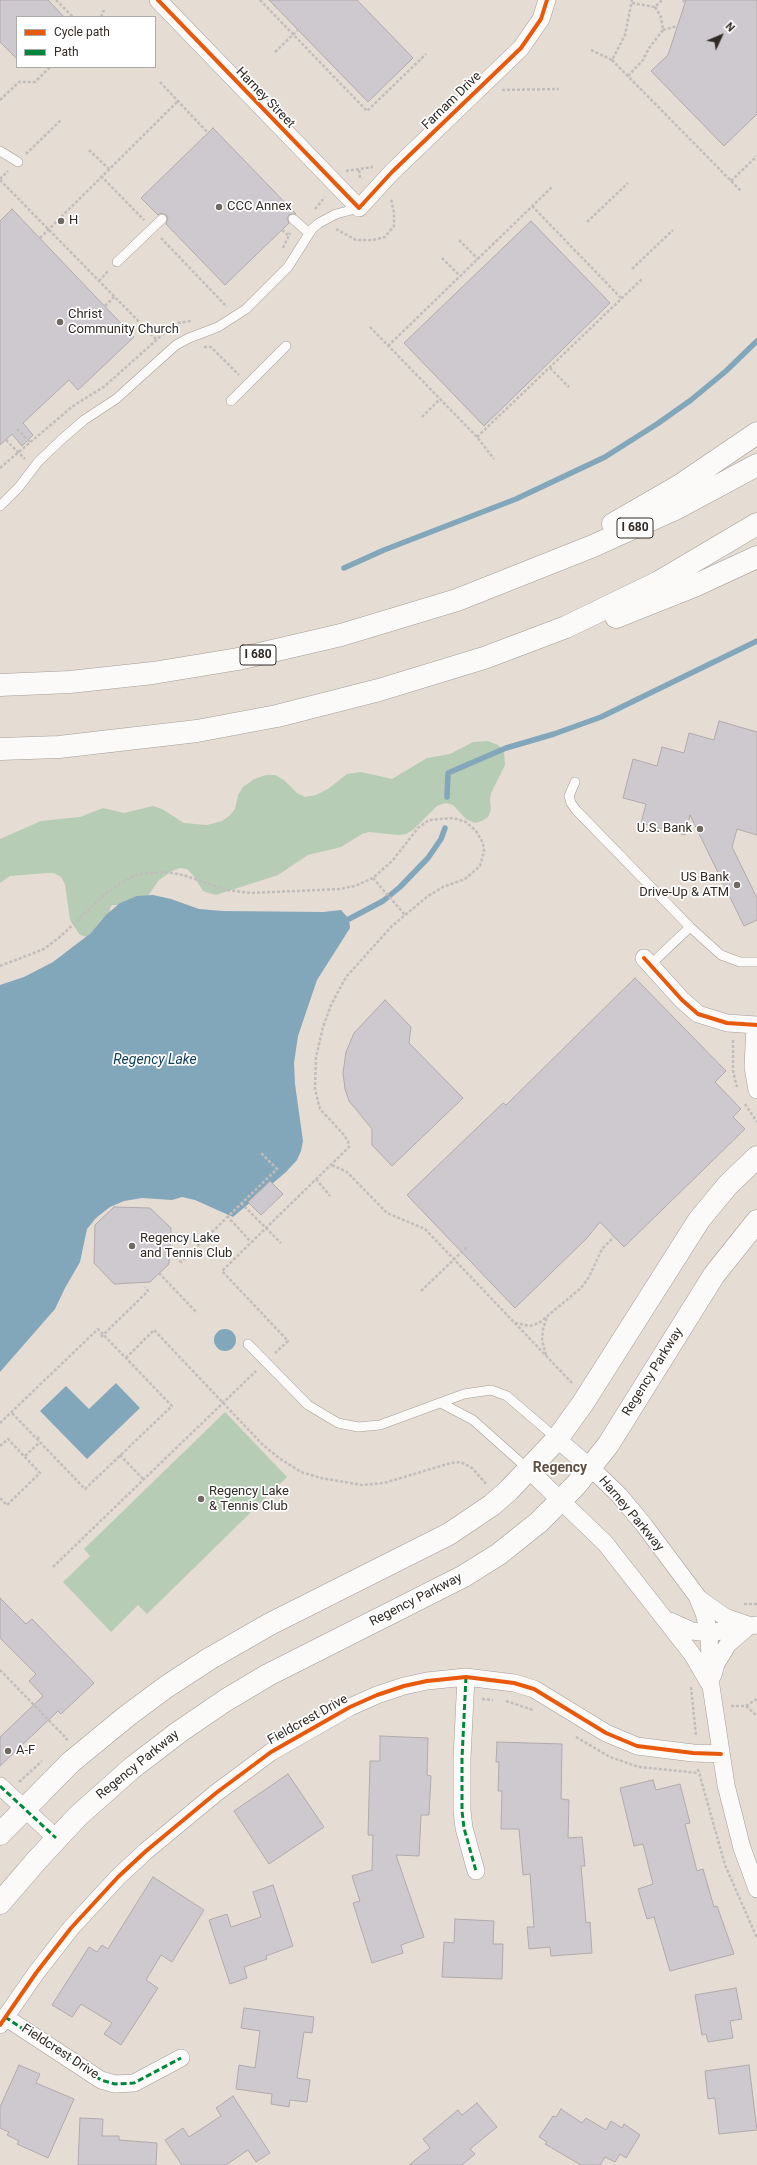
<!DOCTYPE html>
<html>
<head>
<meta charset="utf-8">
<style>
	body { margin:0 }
	#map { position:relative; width:757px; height:2165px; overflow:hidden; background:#e5dcd4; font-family:Roboto,sans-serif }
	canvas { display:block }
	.legend { position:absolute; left:16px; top:16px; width:140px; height:52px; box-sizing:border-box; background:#fff; border:1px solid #adaaa8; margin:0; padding:5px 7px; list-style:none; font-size:12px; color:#312a25 }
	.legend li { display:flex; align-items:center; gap:8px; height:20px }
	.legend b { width:20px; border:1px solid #adaaa8 }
	.north { position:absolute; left:701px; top:16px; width:40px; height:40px; -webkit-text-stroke:3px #fff; paint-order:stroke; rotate:46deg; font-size:11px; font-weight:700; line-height:16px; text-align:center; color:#312a25 }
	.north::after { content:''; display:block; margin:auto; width:14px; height:18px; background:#312a25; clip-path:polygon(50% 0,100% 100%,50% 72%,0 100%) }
</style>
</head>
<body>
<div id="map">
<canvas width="757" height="2165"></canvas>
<ul class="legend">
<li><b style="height:5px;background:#e8590c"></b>Cycle path</li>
<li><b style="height:5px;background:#00873e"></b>Path</li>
</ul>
<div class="north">N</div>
</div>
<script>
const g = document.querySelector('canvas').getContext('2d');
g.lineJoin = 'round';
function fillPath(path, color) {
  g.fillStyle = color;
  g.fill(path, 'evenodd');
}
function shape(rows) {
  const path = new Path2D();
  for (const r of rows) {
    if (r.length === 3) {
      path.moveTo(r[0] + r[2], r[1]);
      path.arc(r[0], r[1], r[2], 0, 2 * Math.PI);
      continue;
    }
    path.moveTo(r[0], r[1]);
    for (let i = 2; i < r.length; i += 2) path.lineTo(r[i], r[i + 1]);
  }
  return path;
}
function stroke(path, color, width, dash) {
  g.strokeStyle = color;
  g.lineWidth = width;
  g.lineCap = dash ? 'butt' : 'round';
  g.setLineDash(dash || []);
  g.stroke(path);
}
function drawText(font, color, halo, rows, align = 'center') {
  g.font = font + ' Roboto,sans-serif';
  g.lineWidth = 3.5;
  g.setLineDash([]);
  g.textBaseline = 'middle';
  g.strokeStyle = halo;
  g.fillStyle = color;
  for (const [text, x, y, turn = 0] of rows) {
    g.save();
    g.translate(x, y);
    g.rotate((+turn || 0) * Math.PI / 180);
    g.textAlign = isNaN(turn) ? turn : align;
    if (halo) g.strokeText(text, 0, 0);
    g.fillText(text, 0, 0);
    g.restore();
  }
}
fillPath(shape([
	[488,741,498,745,504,751,505,765,491,793,490,800,491,810,488,817,482,821,475,823,466,819,453,805,446,803,437,806,413,830,406,834,398,835,369,832,362,834,341,847,308,855,278,875,216,895,203,891,193,875,187,869,180,868,172,871,159,880,145,900,126,905,112,905,110,908,109,919,87,937,80,935,70,920,65,884,61,877,54,873,47,873,10,876,0,883,0,839,41,821,80,817,103,808,124,813,153,806,162,809,184,823,207,825,222,821,229,816,235,809,238,795,243,787,254,779,266,775,275,775,284,780,297,793,305,797,316,795,328,789,347,774,361,772,392,779,427,758,450,754,473,742],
	[225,1412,287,1477,147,1614,138,1605,111,1632,63,1582,90,1556,84,1549]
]), '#b7ccb4');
fillPath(shape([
	[153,895,171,899,199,909,222,911,323,912,341,910,349,919,350,928,317,980,298,1036,294,1063,295,1084,303,1141,301,1151,297,1160,286,1172,233,1217,195,1200,182,1197,172,1200,142,1198,124,1201,110,1207,96,1218,87,1229,80,1262,65,1288,55,1309,0,1372,0,985,24,977,53,962,91,933,106,915,120,903,137,896],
	[225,1340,11],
	[116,1383,140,1408,87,1459,40,1411,66,1386,89,1409]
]), '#82a7bb');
stroke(shape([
	[344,568,384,550,516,499,605,457,657,424,691,400,726,371,757,341],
	[447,797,448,773,506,748,554,734,601,717,757,641],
	[349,919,383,901,400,887,428,858,441,839,445,828]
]), '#82a7bb', 5.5);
const building = shape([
	[0,0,48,0,64,17,17,17,17,59,0,42,0,0],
	[269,0,357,0,413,58,368,102,269,0],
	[686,0,757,0,757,114,724,146,651,71,668,55,686,0],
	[213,128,296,214,289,215,287,218,289,223,225,285,166,224,168,218,166,215,161,213,158,215,141,198,213,128],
	[12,209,134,337,78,390,69,380,23,423,33,435,22,446,12,434,0,445,0,221,12,209],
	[531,221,610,303,484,426,404,343,531,221],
	[719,721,757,732,757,835,737,829,732,847,757,898,757,920,744,926,690,815,685,835,641,823,646,804,623,798,633,759,657,766,662,747,684,753,689,733,714,740,719,721],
	[635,978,726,1071,715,1082,741,1109,733,1117,745,1129,624,1247,600,1222,586,1239,515,1308,407,1195,503,1103,506,1105,635,978],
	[385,1000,411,1027,409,1043,463,1098,392,1166,372,1145,372,1129,349,1101,345,1089,343,1073,346,1052,354,1033,385,1000],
	[270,1181,283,1194,261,1215,248,1202,270,1181],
	[114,1207,150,1208,171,1228,169,1264,150,1282,114,1284,94,1263,95,1225,114,1207],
	[0,1598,26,1624,32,1619,94,1683,61,1714,58,1711,0,1766,0,1737,43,1696,29,1681,36,1674,0,1638,0,1598],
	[380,1736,428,1738,427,1775,431,1776,429,1815,421,1815,419,1856,396,1855,424,1937,401,1945,403,1953,372,1963,353,1903,360,1901,352,1876,372,1870,373,1835,368,1835,370,1761,380,1761,380,1736],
	[497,1742,562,1744,561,1799,569,1800,568,1838,582,1837,585,1866,581,1866,586,1923,590,1922,592,1953,551,1956,550,1947,529,1949,527,1927,534,1927,530,1874,523,1875,519,1829,501,1829,502,1791,498,1791,499,1762,496,1762,497,1742],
	[288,1774,324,1827,269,1864,234,1811,288,1774],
	[653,1780,656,1790,680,1784,690,1823,685,1824,697,1871,703,1869,714,1907,717,1906,734,1954,670,1971,654,1917,647,1919,638,1889,653,1884,643,1844,634,1846,620,1788,653,1780],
	[153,1877,204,1910,172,1962,161,1955,146,1980,158,1988,121,2045,104,2034,112,2023,81,2004,72,2017,52,2005,89,1947,97,1952,102,1945,108,1949,153,1877],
	[273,1885,293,1946,266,1956,267,1959,244,1967,247,1978,230,1984,209,1920,227,1914,231,1927,261,1917,253,1892,273,1885],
	[455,1919,494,1921,493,1944,503,1944,502,1979,442,1977,444,1942,454,1943,455,1919],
	[736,1988,742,2019,730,2021,733,2038,708,2042,706,2034,702,2035,695,1995,736,1988],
	[244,2008,314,2017,312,2033,304,2032,297,2078,310,2080,307,2102,290,2100,289,2107,271,2104,272,2094,236,2089,239,2065,255,2068,260,2031,241,2028,244,2008],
	[19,2065,40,2074,36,2083,74,2099,48,2158,17,2144,19,2141,7,2135,9,2132,0,2128,0,2107,19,2065],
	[749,2065,757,2130,719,2134,715,2098,708,2099,705,2071,749,2065],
	[233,2096,270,2153,256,2162,248,2150,226,2165,182,2165,165,2140,183,2128,189,2137,221,2116,216,2108,233,2096],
	[477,2103,497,2127,470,2149,475,2154,462,2165,409,2165,430,2148,423,2139,458,2110,462,2115,477,2103],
	[561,2109,582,2123,586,2118,606,2130,611,2121,622,2128,624,2124,640,2135,626,2158,620,2154,615,2162,605,2157,600,2165,581,2165,545,2144,547,2142,539,2137,553,2116,556,2117,561,2109],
	[80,2118,103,2119,102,2136,119,2136,119,2140,157,2143,156,2165,78,2165,80,2118]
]);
fillPath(building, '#cec9cf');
stroke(building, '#b0aaab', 1);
const service = shape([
	[0,151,18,162],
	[293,219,309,233],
	[117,262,162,219],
	[231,401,286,346],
	[0,506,19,487,38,462,61,440,84,420,116,399,176,345,189,338,218,327,246,309,288,267,312,229,319,223,336,214,359,208],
	[575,782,569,796,571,803,576,810,690,927,721,955,740,962,757,962],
	[650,965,690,927],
	[248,1344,308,1405,338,1423,358,1427,380,1425,464,1394,491,1390,507,1396,557,1439],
	[441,1403,473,1420,528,1469]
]);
const minor = shape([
	[158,0,359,208,392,172,521,48,541,19,547,0],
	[644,958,682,1000,698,1014,727,1023,757,1025],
	[755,1025,753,1067,757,1090],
	[557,1439,591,1468,619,1495,644,1525,697,1596,704,1613,709,1633,711,1686,726,1785,742,1848,757,1889],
	[529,1470,605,1543,692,1654,709,1683],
	[698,1598,725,1617,748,1625],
	[670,1621,692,1631,709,1633,757,1625],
	[713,1675,716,1664,728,1644,748,1627],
	[466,1677,462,1758,462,1811,464,1828,476,1871],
	[0,1786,56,1838],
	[5,2017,101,2080,115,2084,134,2083,181,2058],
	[0,2025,36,1973,71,1928,118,1877,146,1851,216,1793,271,1752,350,1707,377,1695,404,1686,427,1681,466,1677,514,1683,534,1689,606,1733,637,1746,693,1753,721,1754]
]);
const secondary = shape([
	[0,1834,71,1762,127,1716,166,1687,209,1659,270,1624,449,1534,492,1505,509,1490,557,1439,583,1403,699,1220,727,1186,757,1157],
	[0,1903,37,1860,78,1816,132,1768,179,1732,226,1700,268,1675,464,1576,499,1554,539,1522,576,1485,608,1445,714,1275,757,1221]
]);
const motorway = shape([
	[613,524,679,486,757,433],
	[616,617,694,586,757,557],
	[0,685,70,682,153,673,238,659,341,635,457,600,593,546,675,509,757,465],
	[0,749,59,747,197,731,277,716,379,690,484,658,566,627,659,582,757,524]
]);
stroke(service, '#a49c96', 10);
stroke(minor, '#a49c96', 18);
stroke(secondary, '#a49c96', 23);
stroke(motorway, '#a49c96', 23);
stroke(shape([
	[56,0,73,17],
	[260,0,367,111,426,54],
	[683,0,685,2],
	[632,3,655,7,662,0],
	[101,17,104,10],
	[663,30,677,26],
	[591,50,612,60,625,35,632,0],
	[275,52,301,27],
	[612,60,741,191],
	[628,76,643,60,649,48,663,30,661,17,655,7],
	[160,82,208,133],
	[502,90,559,89],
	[0,100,19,82,35,82,50,67],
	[89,150,109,169],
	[26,154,61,120],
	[359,170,360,178,362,179],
	[346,171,373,167],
	[101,176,144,220],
	[0,179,8,171],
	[0,180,156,339],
	[731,181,757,156],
	[532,206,622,299],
	[315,209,325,197],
	[587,222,628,183],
	[336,229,356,240,373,240,385,237,394,226,394,212,391,199],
	[282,230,288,235],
	[40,238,178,101],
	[161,238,227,307],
	[459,240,478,259],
	[283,248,290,233],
	[442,258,460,276],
	[632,269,673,230],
	[99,281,108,271],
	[105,306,114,297],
	[370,327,477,437,494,459],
	[388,346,553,186],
	[204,347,211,347,239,375],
	[550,368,569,387],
	[422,417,440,399],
	[17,429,31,443],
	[477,437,642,279],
	[6,440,25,459],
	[0,468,73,406,105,386,172,326,178,323,191,321],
	[373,878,405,915],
	[0,966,44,949,61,936,105,894,126,880,139,874,166,872,183,875,227,890,250,893,340,889,355,886,373,878,393,860,418,828,429,820,453,818,466,822,476,831,483,843,484,851,480,866,465,879,443,887,428,896,392,926,346,977,331,1005,323,1027,316,1057,315,1089,320,1109,344,1135,348,1141,349,1147,222,1271,288,1341,275,1353],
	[733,1040,733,1071,737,1087],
	[745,1104,757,1122],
	[332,1165,347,1172,387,1213,425,1229,573,1384],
	[316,1179,330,1196],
	[241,1203,281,1243],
	[227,1216,251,1242],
	[176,1257,181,1262,277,1169,261,1153],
	[159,1273,197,1313],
	[421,1291,468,1246],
	[515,1323,530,1326,539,1323,581,1288,589,1277,602,1249,614,1237],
	[101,1337,148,1291,145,1287],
	[546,1355,542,1340,543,1329,547,1317],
	[126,1358,154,1330,263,1445,279,1458,301,1472,321,1478,362,1485,384,1483,451,1463,461,1462,472,1468,487,1485],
	[0,1423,98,1329,172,1406,85,1489,11,1412],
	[37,1439,40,1436],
	[0,1446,8,1439,40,1473,7,1505,0,1498],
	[120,1455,144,1480],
	[25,1456,40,1442],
	[53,1567,256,1371],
	[744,1604,757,1604],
	[0,1670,67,1739,65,1740],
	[691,1687,696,1736],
	[482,1699,493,1700],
	[506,1701,533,1710],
	[731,1706,746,1706,757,1699],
	[746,1706,757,1716],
	[576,1737,610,1757,639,1767,698,1773],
	[698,1769,725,1865,757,1938],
	[19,1782,42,1761]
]), '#c1bdbb', 2.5, [3, 2]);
stroke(service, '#fbfaf9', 9);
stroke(minor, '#fbfaf9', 17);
stroke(secondary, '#fbfaf9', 22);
stroke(motorway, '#fbfaf9', 22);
stroke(shape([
	[466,1677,462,1758,462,1811,464,1828,476,1871],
	[0,1786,56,1838],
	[5,2017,101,2080,115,2084,134,2083,181,2058]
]), '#00873e', 3, [6, 3]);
stroke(shape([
	[158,0,359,208,392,172,521,48,541,19,547,0],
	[644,958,682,1000,698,1014,727,1023,757,1025],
	[0,2025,36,1973,71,1928,118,1877,146,1851,216,1793,271,1752,350,1707,377,1695,404,1686,427,1681,466,1677,514,1683,534,1689,606,1733,637,1746,693,1753,721,1754]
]), '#e8590c', 4);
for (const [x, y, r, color] of [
	[219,207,4,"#706862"],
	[61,221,4,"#706862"],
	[60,322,4,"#706862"],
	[700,829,4,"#706862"],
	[737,885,4,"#706862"],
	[132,1246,4,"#706862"],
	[201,1499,4,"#706862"],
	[8,1751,4,"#706862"]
]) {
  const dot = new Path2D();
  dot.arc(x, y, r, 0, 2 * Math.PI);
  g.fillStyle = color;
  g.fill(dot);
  stroke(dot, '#fff', 1.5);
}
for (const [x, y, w] of [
	[635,528,36],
	[258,655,36]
]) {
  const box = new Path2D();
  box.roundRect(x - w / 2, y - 10, w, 20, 3);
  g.fillStyle = '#fff';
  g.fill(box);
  stroke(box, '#312a25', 1);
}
drawText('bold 12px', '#312a25', null, [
	["I 680",635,528],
	["I 680",258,655]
]);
drawText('13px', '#312a25', '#fff', [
	["Harney Street",265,98,46],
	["Farnam Drive",452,101,-44],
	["Regency Parkway",653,1372,-58],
	["Harney Parkway",631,1514,50],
	["Regency Parkway",416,1600,-27],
	["Fieldcrest Drive",308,1720,-29],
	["Regency Parkway",138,1765,-39],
	["Fieldcrest Drive",60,2052,33]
]);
drawText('13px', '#312a25', '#fff', [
	["CCC Annex",227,207],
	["H",69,221],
	["Christ",68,315],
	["Community Church",68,330],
	["U.S. Bank",692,829,"right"],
	["US Bank",729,878,"right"],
	["Drive-Up & ATM",729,893,"right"],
	["Regency Lake",140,1239],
	["and Tennis Club",140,1254],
	["Regency Lake",209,1492],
	["& Tennis Club",209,1507],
	["A-F",16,1751]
], 'left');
drawText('italic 14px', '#0c3e55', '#fff', [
	["Regency Lake",155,1060]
]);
drawText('bold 14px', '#605044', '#fff', [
	["Regency",560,1468]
]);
</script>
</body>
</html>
